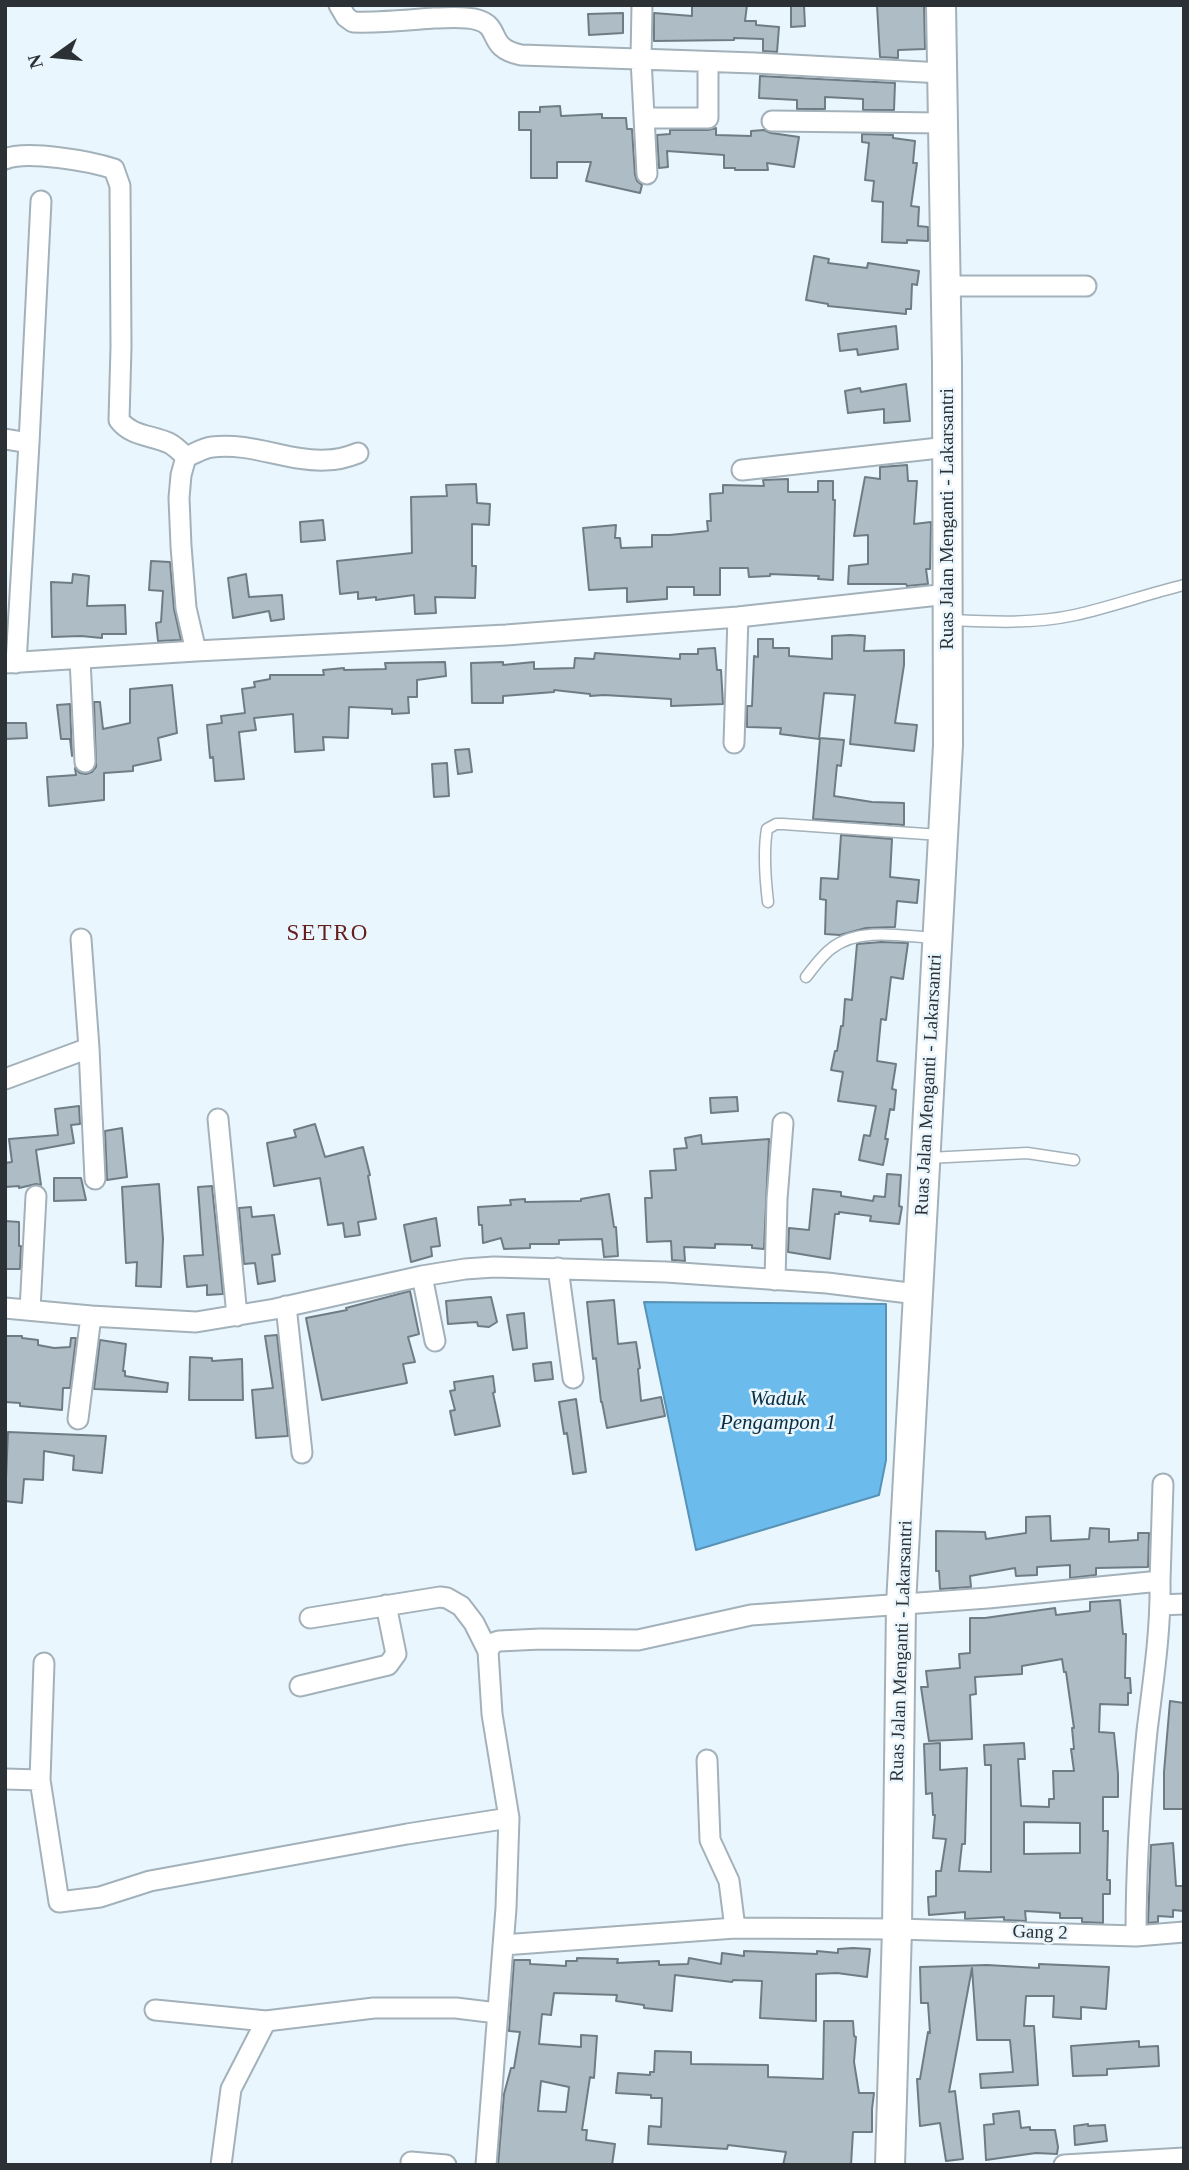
<!DOCTYPE html>
<style>
body{margin:0}
#map{position:relative;width:1189px;height:2170px;overflow:hidden;background:#eaf6fd;font-family:"Times New Roman",serif}
canvas{display:block}
.frame{position:absolute;inset:0;border:7px solid #2c3135;pointer-events:none}
.north{position:absolute;left:21px;top:21px;width:70px;height:70px;-webkit-text-stroke:5px #eaf6fd;paint-order:stroke;rotate:255deg;font-size:19px;font-weight:700;line-height:28px;text-align:center;color:#2c3135}
.north::after{content:'';display:block;margin:auto;width:24px;height:32px;background:#2c3135;clip-path:polygon(50% 0,100% 100%,50% 72%,0 100%)}
</style>
<div id="map">
<canvas width="1189" height="2170"></canvas>
<div class="frame"></div>
<div class="north">N</div>
</div>
<script>
const c = document.querySelector('canvas').getContext('2d');
c.lineJoin = 'round';
function fillPath(path, color) {
  c.fillStyle = color;
  c.fill(path, 'evenodd');
}
function trace(path, color, width, dash) {
  c.strokeStyle = color;
  c.lineWidth = width;
  c.lineCap = dash ? 'butt' : 'round';
  c.setLineDash(dash || []);
  c.stroke(path);
}
function label(font, color, halo, rows, align = 'center') {
  c.font = font + ' "Times New Roman",serif';
  c.lineWidth = 5;
  c.setLineDash([]);
  c.textBaseline = 'middle';
  c.strokeStyle = halo;
  c.fillStyle = color;
  for (const [text, x, y, turn = 0] of rows) {
    c.save();
    c.translate(x, y);
    c.rotate((+turn || 0) * Math.PI / 180);
    c.textAlign = isNaN(turn) ? turn : align;
    if (halo) c.strokeText(text, 0, 0);
    c.fillText(text, 0, 0);
    c.restore();
  }
}
const water = new Path2D(`
 M644,1302l242,2v156l-7,35 -183,55z`);
fillPath(water, '#6bbced');
trace(water, '#5892b6', 2);
const building = new Path2D(`
 M692,5h55l-2,16h11v4l23,2 -2,25 -14,-1v-12l-29,-1v2l-80,1v-28l38,3z
 M791,5h13l1,21 -14,1z
 M877,5h47l1,44 -27,1v8l-18,-1z
 M623,13v20l-34,2 -1,-21z
 M760,76l135,7 -1,27h-31v-11l-38,-2v12h-28v-9l-38,-2z
 M560,106l1,10 41,-2v4h24l1,11h5l3,46 2,6 5,4 -2,8 -54,-12 5,-19h-34v16h-26v-48h-12v-18h21v-5z
 M716,128v7l35,1v-5l13,-1 7,3 28,4 -5,30 -27,-4 1,7h-33v-2h-11v-13l-57,-4 1,16 -9,1 -2,-33 13,-1v-4h38z
 M862,134l31,1v3l22,3 -2,22h4l-6,43 8,1 -1,19 10,1v14l-21,-1v3l-25,-1 1,-40 -11,-1 2,-20 -9,-1 4,-37 -7,-1z
 M814,256l15,3 -1,4 39,5 1,-5 51,8 -2,14 -5,-1 -1,25h-5v5l-78,-8v-2l-22,-4z
 M896,326l2,23 -40,6 -1,-6 -17,2 -2,-17z
 M906,384l4,37 -26,2v-14l-36,4 -3,-22 15,-3 1,4z
 M907,465l1,16h9l-3,43 17,-2 -1,47h-4l2,15 -21,2 -1,-2h-58l1,-18 19,-2v-29l-14,1 11,-59 15,2v-12z
 M788,479v13h30v-11h15v19h2l-2,80 -15,-1 1,-3 -49,-2v2l-21,1 -1,-9h-28v27h-26v-8h-27v12l-40,3v-14l-38,2 -6,-62 33,-3 -1,13h5l1,10 31,-1v-12h18l38,-4 -1,-10h4l-1,-27 13,-1v-8l41,1 -1,-6z
 M476,484l1,19 13,1 -1,21 -17,-1v42h4l-1,32 -40,-1 1,16 -21,1 -1,-19 -38,5v-3l-18,2v-7l-18,2 -3,-33 75,-8 -1,-56 36,-1 -1,-11z
 M323,520l2,20 -24,2 -1,-20z
 M151,561l19,1 4,47 7,31 -23,1 -2,-18 5,-1 2,-31 -14,-1z
 M73,574l16,2 -2,30 38,-1 1,29h-24v4l-21,-2 -29,1 -1,-55 21,1z
 M246,574l3,23 33,-2 2,24 -13,2 -2,-10 -36,7 -5,-40z
 M850,635l15,1 -1,15 40,-1v15l-9,58 22,2 -3,26 -64,-7 5,-49 -31,-2 -5,46 -39,-5 1,-6 -34,-1v-21h5l2,-50 4,1v-18h15v9h16v8l43,3v-23z
 M715,648l2,22h4l2,34 -52,2v-7l-67,-4 -14,1v-2l-36,-4v2l-51,4v7h-31l-1,-40 32,-1v3l31,-3v7l40,-1 1,-10 19,1 1,-6 85,6v-5h18v-5z
 M445,662l1,14 -29,4v17h-9l1,16 -17,1v-5l-43,-2 -1,31 -25,-1 1,13 -29,2 -2,-38 -39,4 2,12 -17,2 5,47 -29,2 -2,-24 -3,1 -3,-33 15,-2 -1,-7 24,-3 -3,-24 13,-2 -1,-5 16,-3v-4h54l-1,-5 21,-2v2l42,-1 -1,-6z
 M172,685l5,48 -19,5 3,22 -28,6v5l-29,2v27l-55,6 -2,-29 29,-2 -1,-7 5,5 6,1 6,-2 4,-5 -2,-65h6l3,27 27,-6v-34z
 M70,704l2,52 -2,-17h-9l-4,-34z
 M5,723h21l1,15 -22,1z
 M820,738l24,2 -3,26 -4,-1 -3,31 38,6 32,1v22l-91,-6z
 M469,749l3,23 -14,2 -3,-24z
 M447,763l2,33 -15,1 -2,-33z
 M841,835l51,4 -2,38 29,3 -2,23 -20,-2 -2,26 -29,1 -26,7 -15,-1 1,-34 -6,-1 1,-21 17,1z
 M881,942l27,1 -5,36 -12,-2 -5,43 -5,-1 -4,42 19,3 -4,25 4,1 -2,20 -4,-1 -5,30h3l-5,26 -24,-5 5,-25 6,1 6,-30 -38,-5 5,-29 -12,-2 4,-19h2l4,-25h2l2,-27 7,1 5,-56z
 M737,1097l1,14 -27,2 -1,-15z
 M79,1106l1,18 -9,1 3,18 -38,7 5,35 -5,-1 -17,4v-2l-14,1v-24l7,-1 -3,-23 49,-4 -3,-26z
 M315,1124l10,33 38,-10 7,28 -2,1 8,43 -18,3 2,13 -15,2 -2,-14 -15,2 -8,-47 -46,8 -7,-43 29,-6 -2,-7z
 M122,1128l5,49 -20,3 -2,-49z
 M701,1135l1,9 67,-5 -5,110 -12,-1v-3l-37,-1v4l-31,-1 1,14 -13,-1 -1,-19 -24,1 -2,-44h7l-2,-27 26,-1 -2,-21 13,-1 -2,-10z
 M887,1174l14,1 -2,31 3,1 -3,17 -29,-3 1,-5 -32,-4v2h-4l-5,45 -42,-7 1,-24 20,2 4,-41 28,3v4l32,5 1,-5 11,1z
 M54,1178h27l5,22 -32,1z
 M159,1184l4,55 -2,48 -25,-1 1,-24 -11,1 -4,-76z
 M212,1186l11,108 -16,1v-10l-20,2 -3,-31 19,-1 -5,-68z
 M609,1194l5,33h2l2,29 -14,1 -2,-18 -43,1v4h-29v4l-26,1 -3,-11 -18,5 -1,-18h-3l-1,-18 33,-2 -1,-5 15,-1v3l56,-1v-2z
 M251,1207l1,10 22,-2 6,39 -8,1 3,26 -17,3 -3,-21 -11,1 -5,-56z
 M436,1218l4,28 -9,1 1,9 -21,6 -7,-37z
 M5,1221l14,1v24h2l-1,23h-15z
 M410,1291l9,43 -11,3 7,25 -12,2 4,19 -85,17 -16,-82 41,-8 -1,-2z
 M491,1297l6,25 -8,5 -11,-1 -1,-4 -29,2 -2,-23z
 M614,1300l4,44 18,-2 4,26 -2,1 3,32 20,-4 4,19 -58,12 -5,-26h-1l-5,-44 -3,1 -6,-57z
 M524,1313l3,35 -14,2 -6,-35z
 M277,1335l11,101 -32,2 -4,-48 21,-2 -8,-52z
 M5,1336h17v2l16,2v5l16,3 16,-1 1,-9h5l-6,50h-7l-1,22 -42,-4v-3l-15,-1z
 M100,1340l26,4 -3,27h2v5l43,7 -1,9 -73,-3z
 M190,1357l22,1v3l30,-2 1,41h-54z
 M551,1362l2,17 -18,2 -2,-17z
 M493,1376l2,16 -2,1 7,33 -45,9 -5,-24 5,-1 -5,-19 5,-1 -1,-8z
 M576,1399l10,73 -13,2 -6,-41 -3,1 -5,-32z
 M8,1432l98,4 -4,37 -29,-3 1,-14 -30,-5 -1,29 -19,-1 -2,24 -17,-2z
 M1050,1516l1,25 38,-2 1,-11 19,1v13l29,-2v-7h11l-1,34 -52,1v7l-26,3v-13l-33,2v8l-21,1 -1,-8 -45,8 1,11 -31,2 -1,-18h-3v-40l49,1 1,7 40,-6v-16z
 M1120,1600l3,34h3l-1,44h5l1,15h-3v12l-28,-1 -1,28 15,1 4,41v23h-15v34h5l-1,49h3v14h-7v29l-21,-1v-4h-22v-5l-35,-2 1,10 -22,-1v-3l-39,2v-7l-36,3 -1,-18 8,-1v-25h5l5,-32 -13,-1 2,-23h-2l-1,-22 -6,1 -2,-50 16,-1v27l27,-2 -2,76h-3l-3,27 32,1v-107h-6l-1,-20 40,-2 1,16h-7l3,47 28,1v-8h5l-1,-28h21l-3,-22h3l-2,-21h2l-8,-56h-2l-2,-13 -40,7v8l-47,3 1,17 -6,1 2,44 -43,2 -8,-54h7l-2,-16 34,-3 -1,-14 11,-1v-35h15l70,-10 1,7 34,-4v-9zM1024,1822l56,1v30l-56,1z
 M1170,1701l14,2v106h-20v-37z
 M1173,1843l3,43h8v25l-11,-1v7l-15,-1v6l-10,1 3,-78z
 M853,1948l17,1 -3,28 -30,-4 -21,1v47l-56,-3 2,-37 -29,-1 -1,2 -57,-7 -3,36 -28,-3v-3l-28,-4 1,-6 -63,-2 -3,22 -9,-1 -3,30 42,3v-12l16,1 -3,42 -4,-1 -8,53h5l-1,10 29,4 -3,21h-114l6,-71 7,-26h3l6,-36 -11,-1 5,-71h16v4l36,2v-5h11v-3l41,1 -1,4 42,-2v4l29,-1 1,-6 32,6 1,-11 22,3v-5l73,3v-3l21,2v-4zM541,2081l28,6 -3,25 -28,-1z
 M1039,1964l70,3 -3,42 -25,-2v12l-28,-2 1,-21h-28l-2,30h10l4,59 -57,3 -1,-14 33,-2 -3,-32h-33l-5,-72 -23,124 6,-1 8,68 -17,2 -6,-38 -20,3 -3,-47h3l8,-47 2,1 -2,-30h-7l-1,-36 67,-2 52,3z
 M824,2021h29l1,15 2,1 -2,25 5,31h15l-2,16v23h-19l-2,33h-68l3,-13 -58,-7 -1,4 -79,-5 1,-18 12,1 1,-29h-11v-3l-35,-2 2,-20 32,2v-3h4l1,-21 36,1v12l77,1v12l55,2z
 M1139,2041v6l19,-1 1,20 -52,3v6l-34,1 -2,-30z
 M1019,2111l2,17 9,-1v3h25l3,17 -1,7 -21,-1 -50,7 -2,-35 10,-1 -1,-10z
 M1088,2124v2l17,-1 2,16 -32,4 -1,-19z`);
fillPath(building, '#aebcc5');
trace(building, '#6f7c84', 2);
const lane = new Path2D(`
 M952,620c41,2 82,4 123,-5 36,-8 72,-21 109,-30
 M768,902c-3,-25 -5,-49 -1,-73l9,-5h7l157,11
 M806,977c8,-10 16,-22 26,-29 27,-21 70,-12 102,-10
 M928,1158l99,-5 47,7`);
const street = new Path2D(`
 M339,5l7,12 7,5c27,1 54,-2 81,-4 15,0 30,-2 44,2 24,7 8,28 43,35l234,8 187,10
 M642,5l-1,54 6,115
 M645,118h63v-56
 M772,121l171,2
 M5,159c22,-9 85,2 109,10l6,17 1,161 -2,73c12,16 32,15 50,23 6,3 12,9 17,14
 M946,286h140
 M5,439l24,4 12,-242
 M186,457l-5,18 -2,23 2,48 5,62 10,43
 M186,457c8,-3 17,-9 26,-10 40,-5 76,15 114,13 11,0 22,-3 32,-7
 M742,470l206,-23
 M80,659l5,103
 M5,663l191,-12 310,-16 232,-18 210,-23
 M16,663l13,-220
 M734,743l4,-126
 M81,939l8,109 6,131
 M5,1079l84,-31
 M218,1119l19,197
 M558,1268l15,110
 M422,1276l13,65
 M775,1280l2,-81 6,-76
 M286,1306l16,147
 M5,1308l86,8 105,6 79,-13 147,-33 43,-7 29,-2 172,5 161,11 90,11
 M30,1310l6,-114
 M78,1419l13,-103
 M1160,1581l3,-97
 M1160,1605l24,-1
 M310,1618l130,-21 7,1 14,8 13,17 14,28 4,63 17,104 -3,90 -20,257
 M488,1651l5,-8 6,-2 42,-2 97,1 113,-25 237,-17 172,-17c1,50 -7,101 -13,150 -7,69 -11,136 -11,205
 M44,1663l-4,117 19,122 41,-5 50,-16 257,-47 102,-16
 M300,1686l88,-21 8,-11 -10,-49
 M707,1760l3,80 19,41 6,47
 M5,1779l35,1
 M503,1945l232,-17 162,1 239,7 48,-4
 M155,2010l111,11
 M411,2162l35,3
 M221,2165l10,-76 35,-68 108,-13h82l41,5
 M1064,2165l120,-7`);
const secondary = new Path2D(`
 M890,2165l7,-236 4,-325 47,-859 -1,-381 -6,-359`);
trace(lane, '#a3b1ba', 13);
trace(street, '#a3b1ba', 23);
trace(secondary, '#a3b1ba', 32);
trace(lane, '#fff', 10);
trace(street, '#fff', 19);
trace(secondary, '#fff', 28);
label('19px', '#2c3135', '#eaf6fd', [
 ["Ruas Jalan Menganti - Lakarsantri",948,519,-90],
 ["Ruas Jalan Menganti - Lakarsantri",929,1085,-87],
 ["Ruas Jalan Menganti - Lakarsantri",902,1651,-88],
 ["Gang 2",1040,1933,2]
]);
label('italic 21px', '#092e42', '#eaf6fd', [
 ["Waduk",778,1399],
 ["Pengampon 1",778,1423]
]);
c.letterSpacing = '2px';
label('23px', '#64201c', '#eaf6fd', [
 ["SETRO",328,934]
]);
c.letterSpacing = '0px';
</script>
